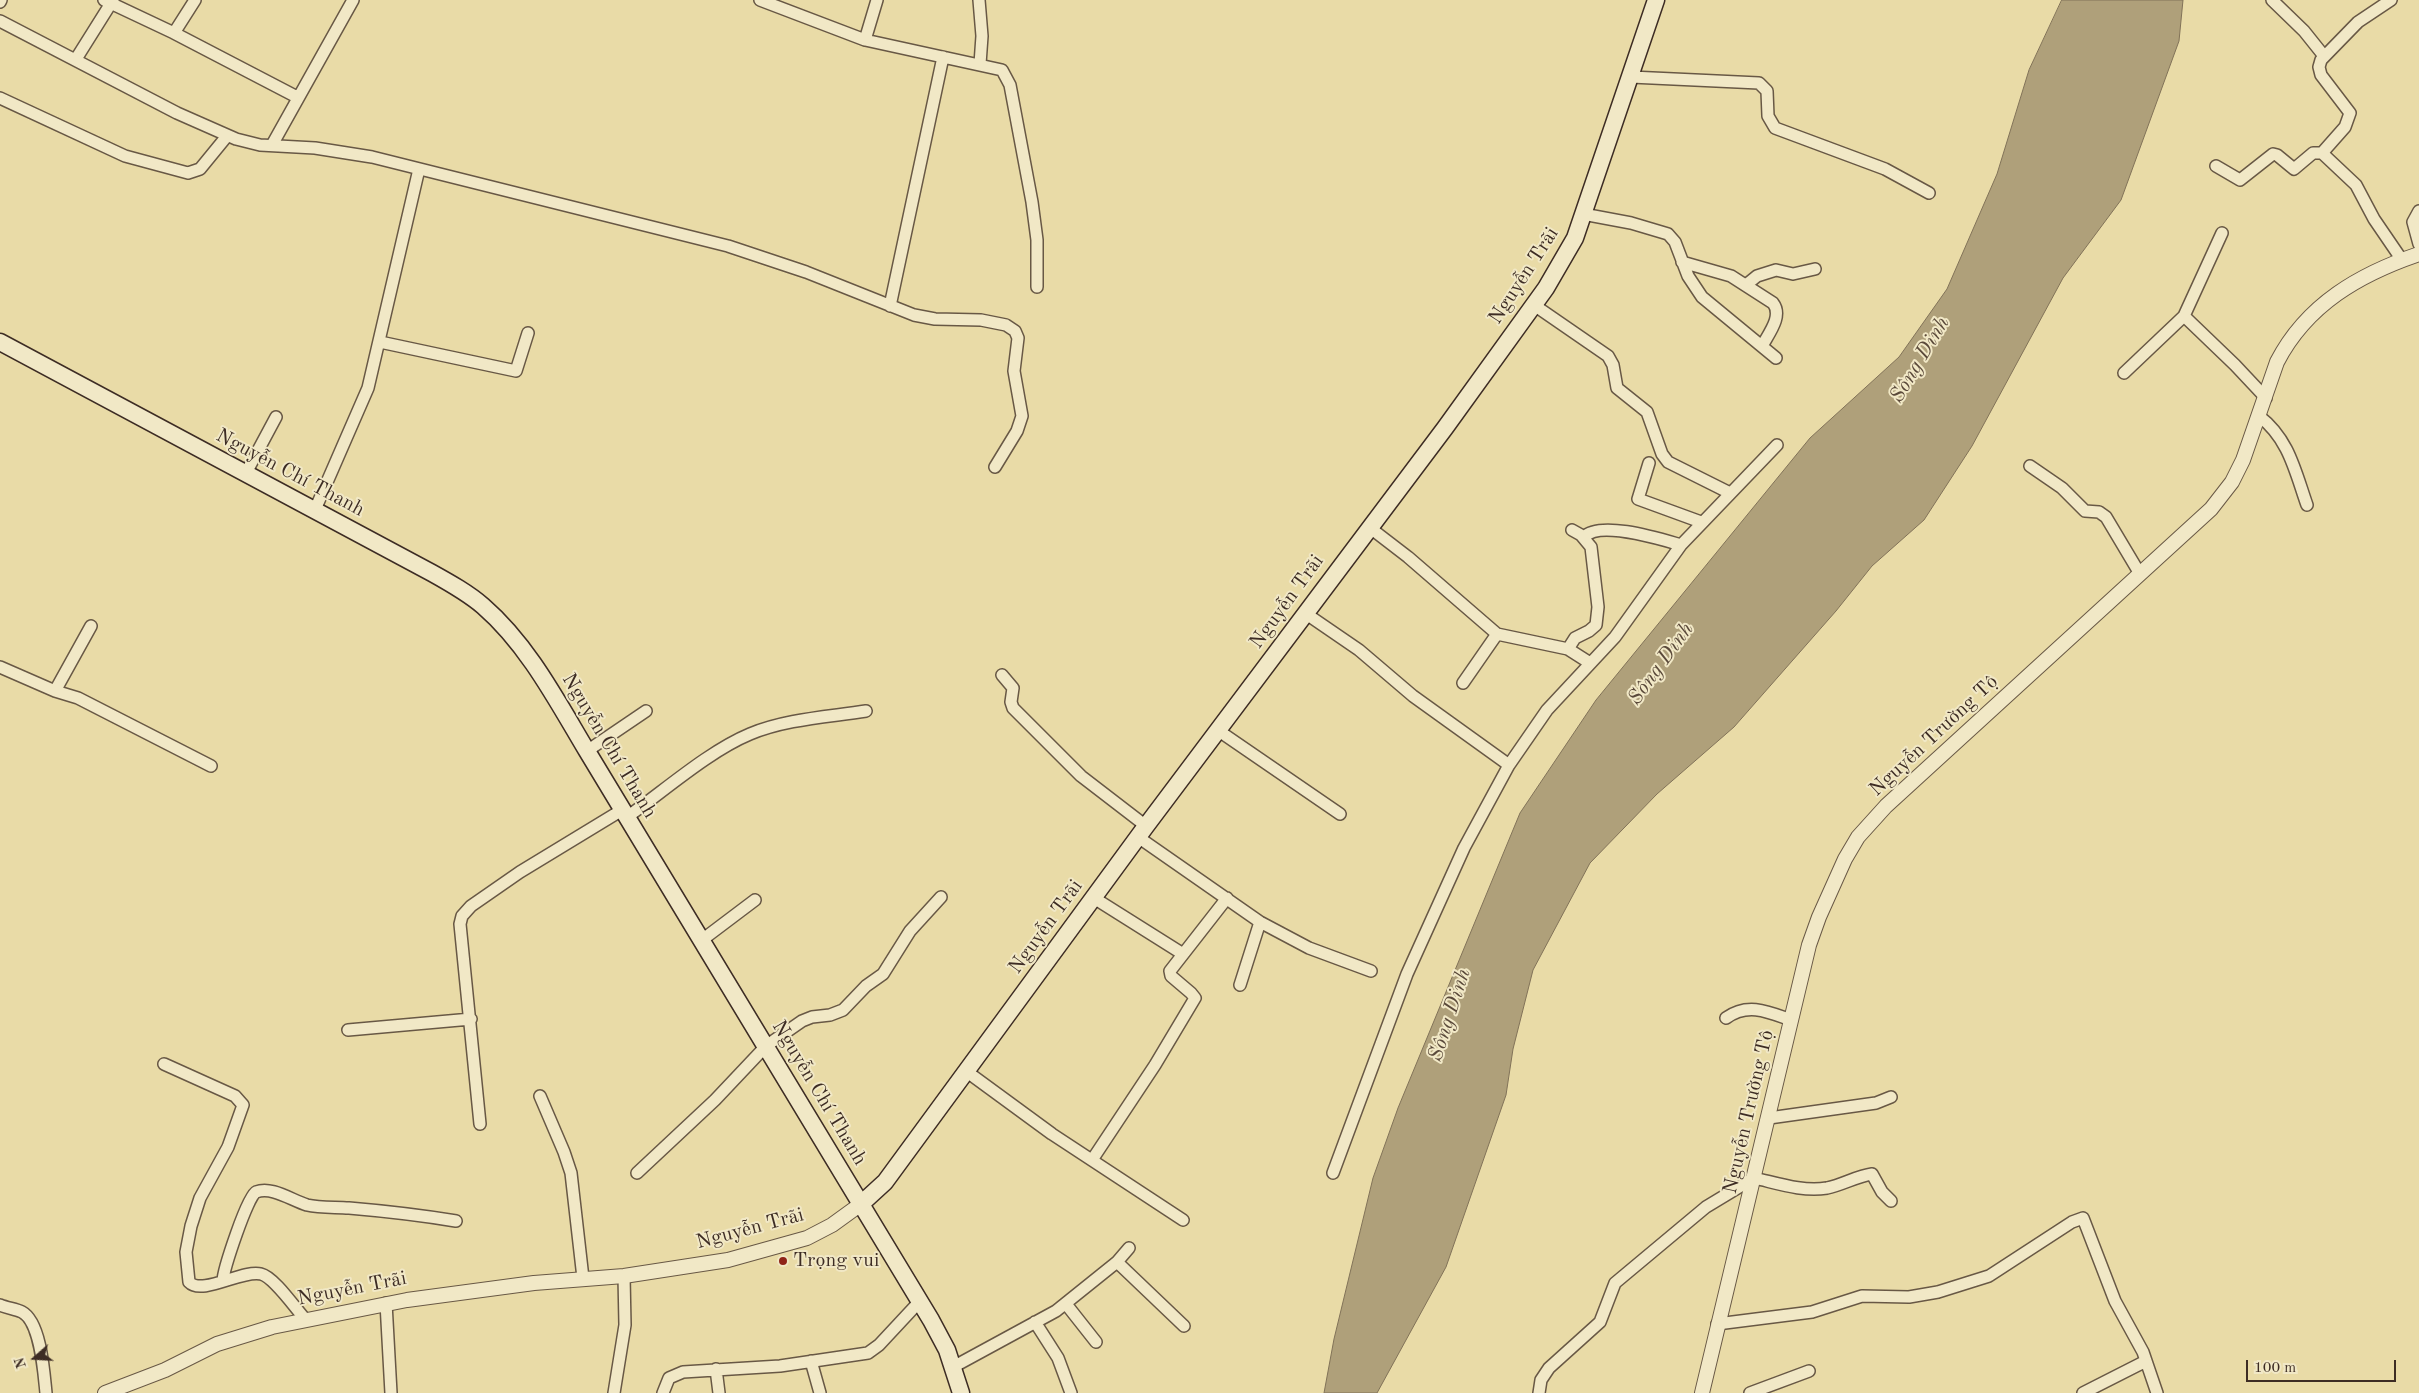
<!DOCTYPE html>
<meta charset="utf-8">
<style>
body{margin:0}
#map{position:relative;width:2419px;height:1393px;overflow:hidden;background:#e9dba7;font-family:"Old Standard TT",serif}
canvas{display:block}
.north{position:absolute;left:10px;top:1333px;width:50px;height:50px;-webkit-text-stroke:4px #f1e8c6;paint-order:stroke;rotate:251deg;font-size:14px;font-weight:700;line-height:20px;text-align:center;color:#3d2c24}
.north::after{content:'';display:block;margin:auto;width:18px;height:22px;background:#3d2c24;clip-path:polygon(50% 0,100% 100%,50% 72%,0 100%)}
.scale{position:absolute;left:2246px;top:1360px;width:150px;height:22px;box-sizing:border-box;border:2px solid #3d2c24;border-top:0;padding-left:6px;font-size:15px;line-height:18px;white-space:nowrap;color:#3d2c24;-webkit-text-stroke:4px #f1e8c6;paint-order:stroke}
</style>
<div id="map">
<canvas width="2419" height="1393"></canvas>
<div class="north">N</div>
<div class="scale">100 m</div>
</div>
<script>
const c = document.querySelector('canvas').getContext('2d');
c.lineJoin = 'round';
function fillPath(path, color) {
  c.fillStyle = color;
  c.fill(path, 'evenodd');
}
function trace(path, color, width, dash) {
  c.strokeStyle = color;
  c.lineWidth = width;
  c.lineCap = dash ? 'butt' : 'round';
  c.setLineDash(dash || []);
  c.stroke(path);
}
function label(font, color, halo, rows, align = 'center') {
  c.font = font + ' "Old Standard TT",serif';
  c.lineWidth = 4;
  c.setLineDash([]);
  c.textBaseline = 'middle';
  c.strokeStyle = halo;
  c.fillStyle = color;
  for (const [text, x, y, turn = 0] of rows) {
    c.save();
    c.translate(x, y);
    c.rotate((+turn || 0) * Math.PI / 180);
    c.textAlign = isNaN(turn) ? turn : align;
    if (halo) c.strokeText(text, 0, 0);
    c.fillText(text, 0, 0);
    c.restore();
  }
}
const water = new Path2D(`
 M2062,0h121l-4,41 -58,159 -58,78 -91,168 -48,74 -52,46 -36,45 -102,116 -77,67 -67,69 -57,107 -20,79 -7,46 -60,172 -69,126h-53l10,-54 39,-161 25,-70 122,-295 76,-113 214,-262 89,-81 48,-68 50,-115 32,-104z`);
fillPath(water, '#afa07a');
trace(water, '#817258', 1);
const minor = new Path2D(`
 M104,0l70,33 123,64
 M760,0l105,40 137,30 8,15 22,117 5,38v47
 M979,0l3,36 -2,28
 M2272,0l32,31 20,25
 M0,2l1,-2
 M0,21l177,92 59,26 24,6 55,3 57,9 356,89 78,26 108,43 21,4 46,1 25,5 9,6 3,7 -4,33 8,45 -5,15 -22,36
 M174,33l21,-33
 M865,40l12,-40
 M76,59l37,-59
 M1631,77l128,6 8,8 1,25 7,12 110,41 44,24
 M0,98l125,58 63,17 12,-4 27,-33
 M272,145l81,-145
 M2322,153l23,-26 5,-14 -29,-38 -2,-8 2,-7 37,-38 33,-22
 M2216,166l24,14 33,-26 4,1 17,14 19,-16h9l34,32 18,34 28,41
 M2419,211l-6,11 6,22
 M1583,214l48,9 37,11 7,8 13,34 14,21 74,61
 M1682,262l49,14 42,27c10,13 -4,30 -11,43
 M1746,285l11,-9 19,-6 17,4 22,-5
 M1534,305l74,51 5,9 4,23 30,24 15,42 6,8 62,31
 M890,306l53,-249
 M2184,316l51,49 31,33
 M380,342l136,29 12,-38
 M2124,373l60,-57 38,-83
 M2259,416c30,23 36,55 48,89
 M1649,463l-11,36 63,23
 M2030,466l32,22 23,23 14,1 7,5 34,57
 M246,473l30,-56
 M314,512l54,-124 51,-219
 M1369,527l39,30 89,77 71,15 22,14
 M1584,537c16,-17 76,2 97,8
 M1305,613l54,37 54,46 96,69
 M1568,649l7,-11 14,-7 7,-6 2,-18 -7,-60 -10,-12 -9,-5
 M0,667l55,24 23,7 133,68
 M1002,675l11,13 -2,14 2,6 68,68 65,50
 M1463,683l34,-49
 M55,691l36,-65
 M1219,731l121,83
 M587,751l59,-40
 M627,817c37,-26 82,-66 123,-83 36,-15 78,-17 116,-23
 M1138,837l122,85 49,26 62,23
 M1094,898l89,56
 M702,940l53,-40
 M1240,985l20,-63
 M1726,1018c22,-16 43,-6 65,2
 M348,1030l123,-11
 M164,1064l71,32 8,9 -15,42 -28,51 -9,28 -5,26 3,30c13,14 54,-13 72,-8 13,3 34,34 44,45
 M966,1071l86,63 131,86
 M540,1096l24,56 7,21 12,105
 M1769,1118l107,-15 15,-6
 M480,1124l-20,-200 2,-8 9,-10 49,-34 102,-62
 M1092,1160l63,-95 40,-67 -4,-5 -20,-17 -1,-5 57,-73
 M637,1173l78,-73 51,-54 36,-25 10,-4 18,-2 13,-5 23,-24 17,-12 27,-43 31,-34
 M1333,1173l74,-199 57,-126 45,-83 38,-55 68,-73 66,-92 96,-100
 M1117,1262l12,-14
 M223,1281c0,-11 25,-86 33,-89 16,-6 35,8 51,13 13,3 28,2 42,3 35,3 71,7 107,13
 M386,1303l5,90
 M1066,1304l30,38
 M0,1305c7,3 16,4 22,7 19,10 22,62 24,81
 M1035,1322l23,36 13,35
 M1717,1324l95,-12 50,-16 47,1 29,-5 51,-16 83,-54 11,-4 32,83 28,51 14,41
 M811,1361l9,32
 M953,1367l103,-56 61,-49 67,64
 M716,1369l3,24
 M614,1393l11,-68 -1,-49
 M663,1393l6,-15 14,-6 97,-6 88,-13 11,-8 41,-44
 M1539,1393l2,-13 8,-12 51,-46 15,-39 91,-76 48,-29c23,5 48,14 73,10 15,-3 30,-12 45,-14l10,18 9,9
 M1750,1393l59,-22
 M2083,1393l63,-32`);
const tertiary = new Path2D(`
 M105,1393l60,-23 52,-26 55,-17 135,-27 127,-17 90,-7 104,-16 79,-22 25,-13 29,-21
 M1702,1393l107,-448 10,-28 26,-58 13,-22 28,-31 325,-297 21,-27 11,-22 34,-98c30,-58 83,-88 142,-108`);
const secondary = new Path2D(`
 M0,342l432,231c18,10 36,20 51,33 45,39 74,95 104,145l344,569 16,30 14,43
 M861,1204l24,-22 261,-356 299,-398 101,-140 29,-50 81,-238`);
trace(minor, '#685845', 14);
trace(tertiary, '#685845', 16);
trace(secondary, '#3d2c24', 19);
trace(minor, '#f1e8c6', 11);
trace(tertiary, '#f1e8c6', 14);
trace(secondary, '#f1e8c6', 16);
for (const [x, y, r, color] of [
 [783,1261,5,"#8f2418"]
]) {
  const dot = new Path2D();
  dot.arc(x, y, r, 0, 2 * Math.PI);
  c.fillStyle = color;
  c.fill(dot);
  trace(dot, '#f1e8c6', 2);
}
label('20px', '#3d2c24', '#f1e8c6', [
 ["Nguyễn Trãi",1524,276,-57],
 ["Nguyễn Chí Thanh",290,473,28],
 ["Nguyễn Trãi",1287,602,-54],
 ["Nguyễn Trường Tộ",1934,736,-43],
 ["Nguyễn Chí Thanh",609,746,59],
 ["Nguyễn Trãi",1046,927,-54],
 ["Nguyễn Chí Thanh",819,1093,59],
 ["Nguyễn Trường Tộ",1749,1112,-77],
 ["Nguyễn Trãi",750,1229,-15],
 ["Nguyễn Trãi",352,1289,-11]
]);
label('20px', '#3d2c24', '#f1e8c6', [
 ["Trọng vui",793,1261]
], 'left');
label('italic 21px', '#5a493a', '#f1e8c6', [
 ["Sông Dinh",1920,360,-59],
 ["Sông Dinh",1661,664,-54],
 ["Sông Dinh",1450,1015,-72]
]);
</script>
